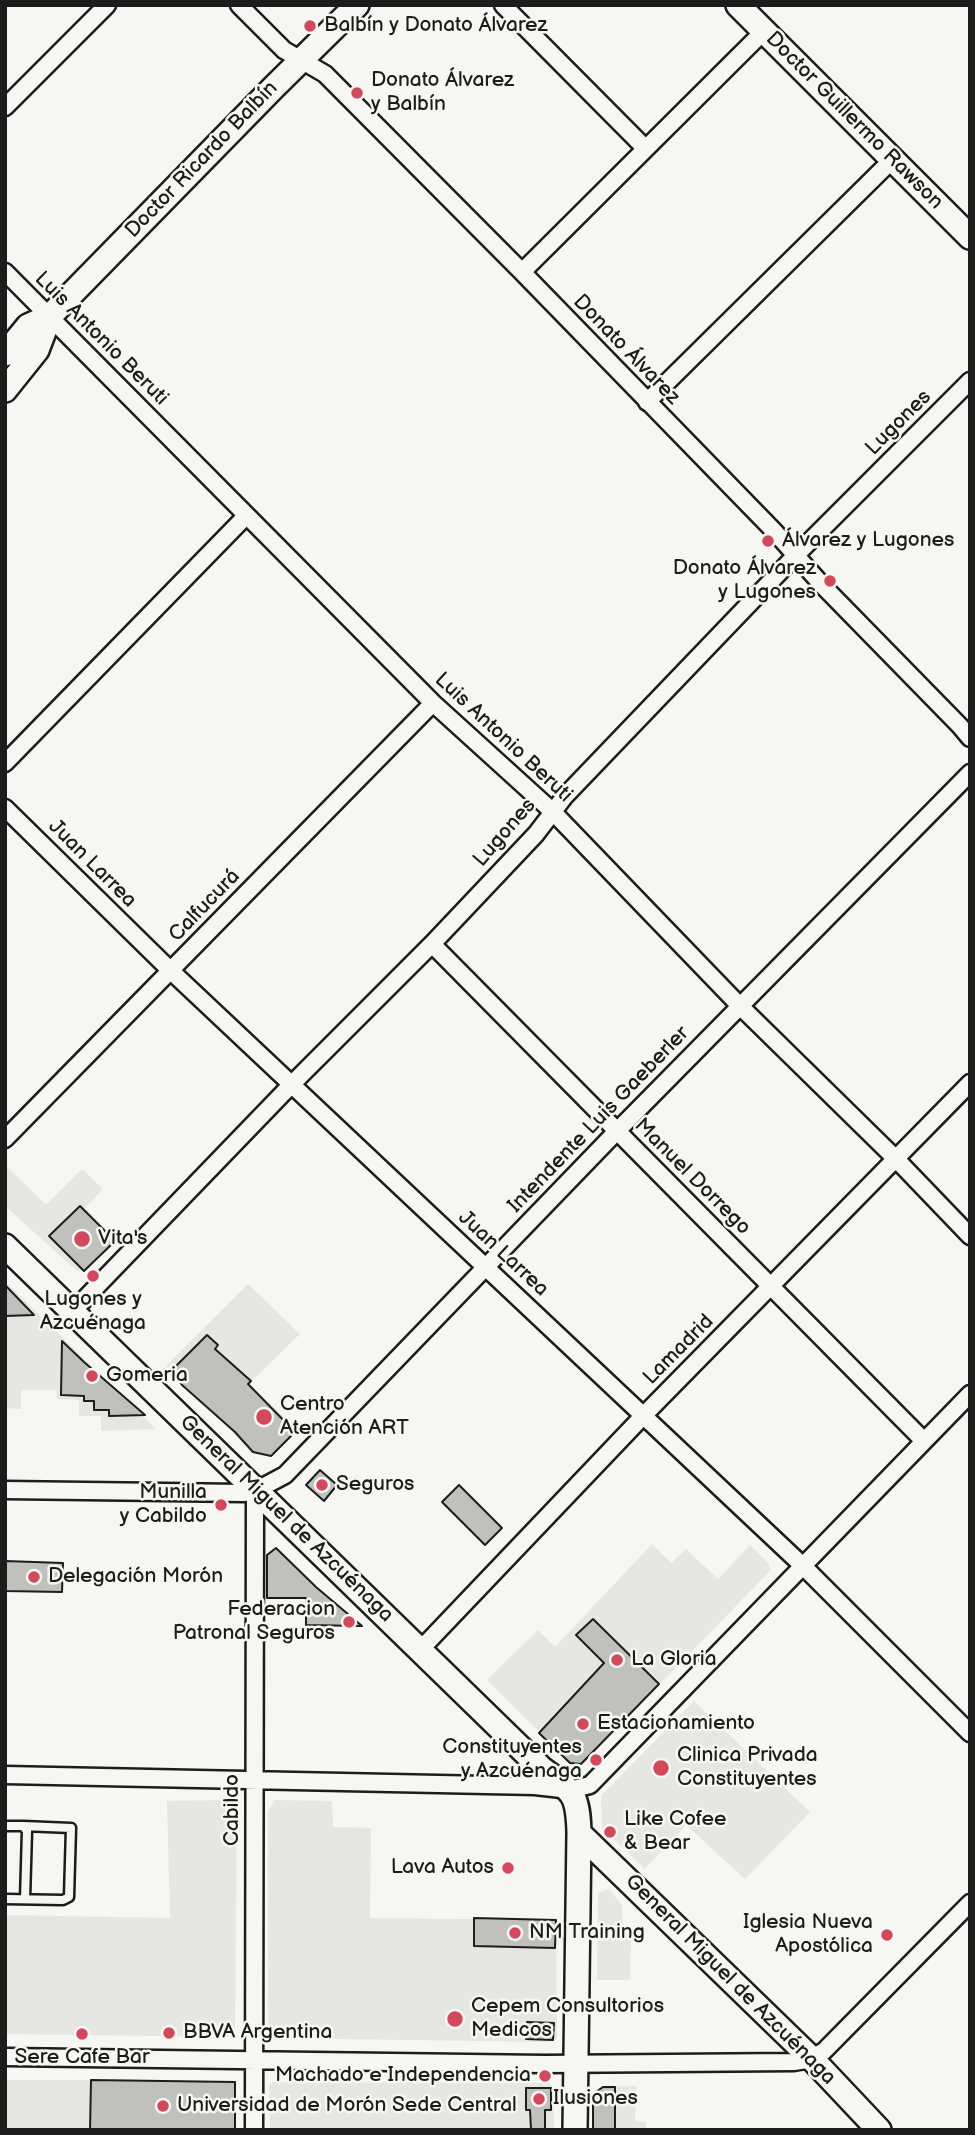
<!DOCTYPE html>
<meta charset="utf-8">
<style>
body{margin:0}
#map{position:relative;width:975px;height:2135px;overflow:hidden;background:#f6f6f2;font-family:"Balsamiq Sans",sans-serif}
canvas{display:block}
.frame{position:absolute;inset:0;border:7px solid #1c1c1c;pointer-events:none}
</style>
<div id="map">
<canvas width="975" height="2135"></canvas>
<div class="frame"></div>
</div>
<script>
const c = document.querySelector('canvas').getContext('2d');
c.lineJoin = 'round';
function fillPath(path, color) {
  c.fillStyle = color;
  c.fill(path, 'evenodd');
}
function trace(path, color, width, dash) {
  c.strokeStyle = color;
  c.lineWidth = width;
  c.lineCap = dash ? 'butt' : 'round';
  c.setLineDash(dash || []);
  c.stroke(path);
}
function label(font, color, halo, rows, align = 'center') {
  c.font = font + ' "Balsamiq Sans",sans-serif';
  c.lineWidth = 5;
  c.setLineDash([]);
  c.textBaseline = 'middle';
  c.strokeStyle = halo;
  c.fillStyle = color;
  for (const [text, x, y, turn = 0] of rows) {
    c.save();
    c.translate(x, y);
    c.rotate((+turn || 0) * Math.PI / 180);
    c.textAlign = isNaN(turn) ? turn : align;
    if (halo) c.strokeText(text, 0, 0);
    c.fillText(text, 0, 0);
    c.restore();
  }
}
fillPath(new Path2D(`
 M5,1165l41,40 36,-36 21,20 -18,19 32,33 -31,29 -9,1 -72,-65z
 M5,1281l151,148 -55,2v-15h-22v-16l-22,-1 -1,-9h-35v19l-16,-1z
 M248,1284l52,50 -51,50 48,45 -27,26 -17,-2 -87,-87z
 M652,1544l19,19 15,-14 32,30 32,-34 18,18 3,7 -188,193 -10,2 -86,-85 51,-50 17,17z
 M694,1701l116,111 -65,67 -59,-54 -41,44 -43,-41 -1,-32z
 M228,1800l9,10 -2,221 -6,6 -224,-3v-119l165,3 -3,-117z
 M275,1800l57,1 1,26 38,1 -1,90 186,2 1,119 -10,3 -275,-4 -4,-7v-220z
 M609,1889l13,16 1,30 8,1 -1,44h-33l1,-87z
 M5,2080h86l-1,50h-85z
 M273,2082l276,1 4,4 1,43h-284l-1,-44z
 M603,2086h33l-1,35 11,1v8h-53l-1,-36z`), '#e6e6e2');
const building = new Path2D(`
 M80,1206l35,35 -31,30 -35,-35z
 M5,1285l29,30 -29,1z
 M207,1335l11,10 -3,4 36,32 -3,3 47,48 -24,24 -18,-4 -18,-20 -53,-47 -11,-14z
 M62,1341l22,21 61,53 -36,1v-6h-15v-9h-10v-5l-23,-1z
 M320,1470l17,15 -13,16 -18,-16z
 M459,1485l43,43 -17,17 -43,-43z
 M276,1548l40,39 46,39 -56,-1v-27h-39v-43z
 M5,1561l58,2 -1,29 -57,-1z
 M593,1619l66,65 -78,80 -11,-1 -31,-30 65,-70 -28,-28z
 M474,1918l82,2 -1,28 -81,-2z
 M527,2022l27,1 -1,17 -27,-1z
 M91,2080l144,2v48h-145z
 M603,2087h12v43h-22v-36z
 M526,2088h25v22h-6v20h-14l-1,-20h-4z`);
fillPath(building, '#c0c0bd');
trace(building, '#1c1c1c', 2);
const lane = new Path2D(`
 M5,1826h18l4,5 -2,68
 M5,1899l58,1 6,-3 2,-69 -48,-2`);
const street = new Path2D(`
 M239,5l45,45 41,24 197,198 252,259 50,56 136,139 10,12
 M503,5l142,143
 M5,107l102,-102
 M5,272l428,431 119,108 188,195 157,154 73,76
 M522,272l242,-241
 M647,402l246,-243
 M5,763l241,-247
 M5,808l166,163 631,594 168,168
 M432,944l491,496
 M5,1139l428,-436
 M72,1312l219,-227 141,-141 104,-110 29,-38 231,-241 174,-174
 M5,1490l238,3 12,-2 30,-16 332,-344 353,-358
 M421,1649l223,-234 326,-332
 M5,1775l530,11 35,4 20,-5 380,-391
 M5,2057l540,7 249,-2 18,-3 12,-8 146,-148
 M254,2130l1,-639`);
const secondary = new Path2D(`
 M738,5l232,232
 M5,354l23,-28 22,-10 223,-228 84,-83
 M5,390l32,-40 13,-34
 M5,1246l536,522c31,24 37,23 38,65l-4,297
 M579,1833l233,226 67,71`);
trace(lane, '#1c1c1c', 13);
trace(street, '#1c1c1c', 21);
trace(secondary, '#1c1c1c', 28);
trace(lane, '#f6f6f2', 8);
trace(street, '#f6f6f2', 16);
trace(secondary, '#f6f6f2', 23);
for (const [x, y, r, color] of [
 [310,26,7,"#d1495b"],
 [357,93,7,"#d1495b"],
 [768,541,7,"#d1495b"],
 [830,581,7,"#d1495b"],
 [82,1239,9,"#d1495b"],
 [93,1276,7,"#d1495b"],
 [92,1376,7,"#d1495b"],
 [264,1417,9,"#d1495b"],
 [322,1485,7,"#d1495b"],
 [221,1505,7,"#d1495b"],
 [34,1577,7,"#d1495b"],
 [349,1622,7,"#d1495b"],
 [617,1660,7,"#d1495b"],
 [583,1724,7,"#d1495b"],
 [596,1760,7,"#d1495b"],
 [661,1768,9,"#d1495b"],
 [610,1832,7,"#d1495b"],
 [508,1868,7,"#d1495b"],
 [515,1933,7,"#d1495b"],
 [887,1935,7,"#d1495b"],
 [455,2019,9,"#d1495b"],
 [169,2033,7,"#d1495b"],
 [82,2034,7,"#d1495b"],
 [545,2076,7,"#d1495b"],
 [539,2099,7,"#d1495b"],
 [163,2106,7,"#d1495b"]
]) {
  const dot = new Path2D();
  dot.arc(x, y, r, 0, 2 * Math.PI);
  c.fillStyle = color;
  c.fill(dot);
  trace(dot, '#f6f6f2', 2.5);
}
label('21px', '#1c1c1c', '#f6f6f2', [
 ["Balbín y Donato Álvarez",324,26],
 ["Donato Álvarez",371,81],
 ["y Balbín",371,105],
 ["Álvarez y Lugones",782,541],
 ["Donato Álvarez",816,569,"right"],
 ["y Lugones",816,593,"right"],
 ["Vita's",98,1239],
 ["Lugones y",93,1300,"center"],
 ["Azcuénaga",93,1324,"center"],
 ["Gomeria",106,1376],
 ["Centro",280,1405],
 ["Atención ART",280,1429],
 ["Seguros",336,1485],
 ["Munilla",207,1493,"right"],
 ["y Cabildo",207,1517,"right"],
 ["Delegación Morón",48,1577],
 ["Federacion",335,1610,"right"],
 ["Patronal Seguros",335,1634,"right"],
 ["La Gloria",631,1660],
 ["Estacionamiento",597,1724],
 ["Constituyentes",582,1748,"right"],
 ["y Azcuénaga",582,1772,"right"],
 ["Clinica Privada",677,1756],
 ["Constituyentes",677,1780],
 ["Like Cofee",624,1820],
 ["& Bear",624,1844],
 ["Lava Autos",494,1868,"right"],
 ["Iglesia Nueva",873,1923,"right"],
 ["Apostólica",873,1947,"right"],
 ["NM Training",529,1933],
 ["Cepem Consultorios",471,2007],
 ["Medicos",471,2031],
 ["BBVA Argentina",183,2033],
 ["Sere Cafe Bar",82,2058,"center"],
 ["Machado e Independencia",531,2076,"right"],
 ["Ilusiones",553,2099],
 ["Universidad de Morón Sede Central",177,2106]
], 'left');
label('21px', '#1c1c1c', '#f6f6f2', [
 ["Doctor Guillermo Rawson",854,121,45],
 ["Doctor Ricardo Balbín",202,160,-46],
 ["Luis Antonio Beruti",101,339,45],
 ["Donato Álvarez",626,350,46],
 ["Lugones",899,423,-45],
 ["Luis Antonio Beruti",503,738,43],
 ["Lugones",505,833,-49],
 ["Juan Larrea",92,864,45],
 ["Calfucurá",205,906,-46],
 ["Intendente Luis Gaeberler",599,1120,-46],
 ["Manuel Dorrego",692,1177,45],
 ["Juan Larrea",503,1254,43],
 ["Lamadrid",679,1350,-45],
 ["General Miguel de Azcuénaga",286,1519,44],
 ["Cabildo",233,1810,-90],
 ["General Miguel de Azcuénaga",730,1980,45]
]);
</script>
